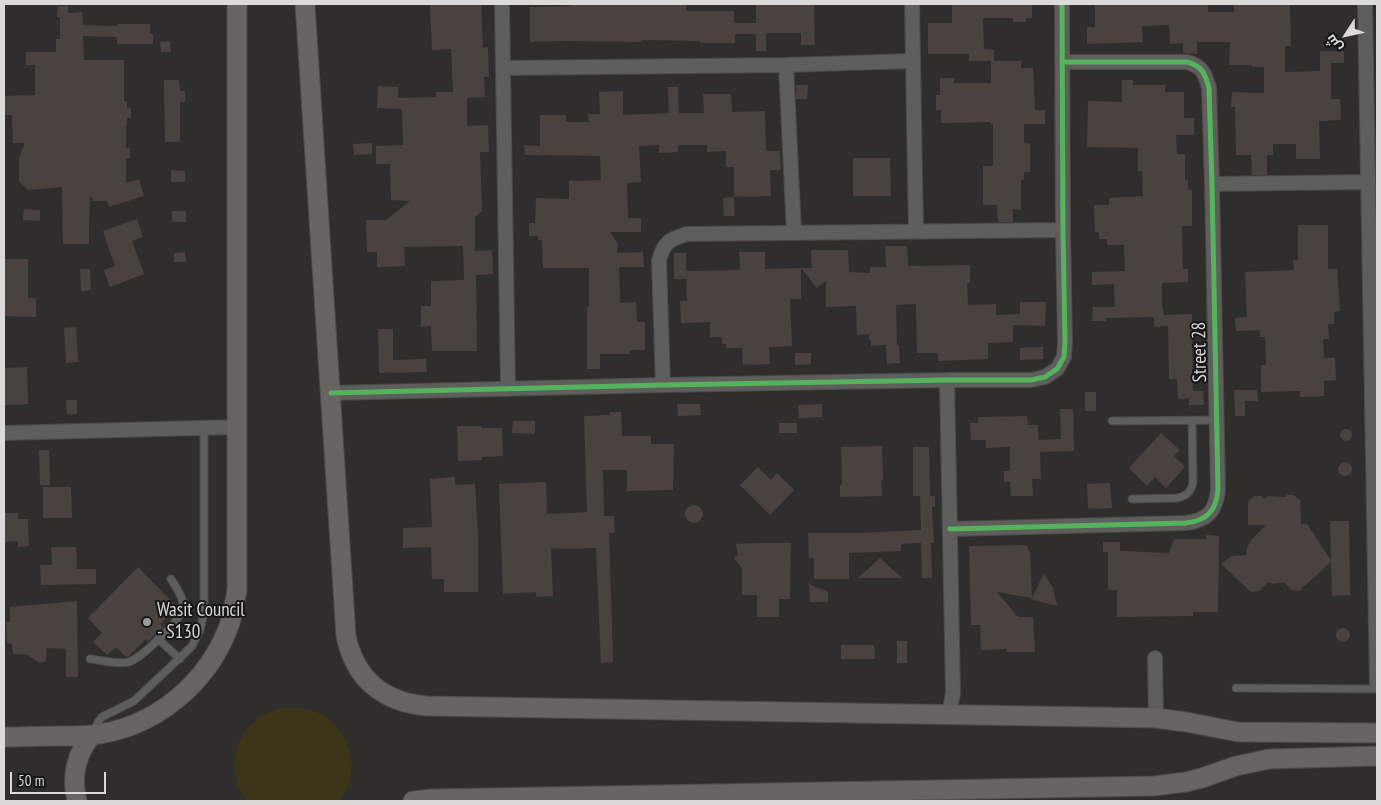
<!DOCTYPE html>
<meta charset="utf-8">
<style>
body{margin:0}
#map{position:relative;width:1381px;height:805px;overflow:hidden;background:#2f2e2d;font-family:"PT Sans Narrow",Cairo,sans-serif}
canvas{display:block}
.frame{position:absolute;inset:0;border:5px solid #dcdad9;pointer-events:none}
.north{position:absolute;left:1321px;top:10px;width:50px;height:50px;-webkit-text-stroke:4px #171616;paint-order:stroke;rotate:235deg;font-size:14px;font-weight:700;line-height:20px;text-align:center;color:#dcdad9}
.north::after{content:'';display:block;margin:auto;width:18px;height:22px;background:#dcdad9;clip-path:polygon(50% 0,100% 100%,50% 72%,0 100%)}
.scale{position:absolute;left:10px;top:772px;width:96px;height:22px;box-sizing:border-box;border:2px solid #dcdad9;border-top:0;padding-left:6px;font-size:15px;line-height:18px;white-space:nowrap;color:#dcdad9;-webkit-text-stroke:4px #171616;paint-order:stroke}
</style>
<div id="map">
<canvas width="1381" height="805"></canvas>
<div class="frame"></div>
<div class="north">ش</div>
<div class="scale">50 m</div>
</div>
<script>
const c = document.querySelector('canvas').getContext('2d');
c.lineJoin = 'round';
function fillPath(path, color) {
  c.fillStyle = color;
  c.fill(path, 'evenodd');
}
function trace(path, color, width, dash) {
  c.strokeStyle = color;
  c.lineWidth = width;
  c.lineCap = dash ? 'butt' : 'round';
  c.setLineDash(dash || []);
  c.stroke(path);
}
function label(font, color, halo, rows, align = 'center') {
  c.font = font + ' "PT Sans Narrow",sans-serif';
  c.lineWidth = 4;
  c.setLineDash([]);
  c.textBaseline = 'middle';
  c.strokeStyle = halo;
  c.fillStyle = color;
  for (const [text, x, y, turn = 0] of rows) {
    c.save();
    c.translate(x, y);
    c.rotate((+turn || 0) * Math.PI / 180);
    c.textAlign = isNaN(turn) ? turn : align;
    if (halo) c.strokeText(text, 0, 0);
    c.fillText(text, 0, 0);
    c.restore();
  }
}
fillPath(new Path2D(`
 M293,707c13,2 27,4 37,13 23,19 30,58 9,81h-92l-9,-14 -4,-20 4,-23 9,-16 14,-12 16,-7z`), '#3c3518');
fillPath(new Path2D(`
 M430,4h51l2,44 5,-1 1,30h-5l1,20 -18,1v28l21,-1 1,27h-9l2,59 -7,6v34l17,-1 1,24 -17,1 1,76h-45l-1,-25 -10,1v-21h10v-25l33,-1 -1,-34 -59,1 1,19 -28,1v-15h-10l-1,-32h20l24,-19 -19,-1 -1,-36h-14v-18l27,-1 -1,-36 -25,-1 1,-22 20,1v11l38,-1v-5h17l-2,-43 -19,1z
 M570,4h116v7h48v12h22v-19h58l1,41h-14v-12h-35v18h-10v-17h-21v9h-35v-2l-58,-1v2l-79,-1 -33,1v-35l40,-1z
 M952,4h80v14h-6v4h-13v-4h-30l1,31 10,1v11h27v7h12l2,42h10v14h-21v19l6,1v28h-6v8h-3v30l-8,-1v13h-15l-1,-17h-14v-39h10v-42h-2v-2l-50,1v-13h-5v-15h4v-17h14v5h37v-22h-22v-7h-41v-31h24z
 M1095,4h113v8h26v-8h56l1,42h-6v26l35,-1v-20h24v12h-13v36h9l1,21 -22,1 1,38h-24v-15h-23v11h-6v20h-15l-1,-20h-15l-1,-48h-4l1,-15 32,1v-26h-12v-2h-23l1,-23h-33v12l-14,-1v-10l-13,1 -1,-19 -27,1 1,16 -56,2v-17h8z
 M58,6h10v7l14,-1 1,13 34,1v-2h33v10h3v10h-36v-7l-34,-1 1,24h40v41h3v7h4v10h-4v8h-1v22h4v10h-4v25l13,-4 5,17 -35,11 -2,-6h-14l-3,-6 -1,29v20h-26l-1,-57 -34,3 -9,-9v-23l6,-15h-12l-1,-28h-8v-19l31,-1v-30h-9v-13h30v-13h4v-22h-3z
 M170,41l1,11h-10l-1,-10z
 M164,80h15l1,11h5v11h-5v40h-15z
 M1122,80h11v5h32v7h19v26h10v17h-18l1,19h8v26h3v10h4v36h-10l1,43h5v13l-26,1v23l2,9 28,-1 1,77h10l1,14h-15v-7l-11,1 -1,-20h-8l-1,-53 -14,1v-10l-48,1v3h-14l1,-14h22l-1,-23 -22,1v-13l33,-1 -1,-26h-17v-6h-8v-7h-4l-1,-27h15v-7l34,-2 -1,-25h-4v-23l-51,-1 1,-46 34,1z
 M796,85h12l-1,14h-11z
 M668,87h10l1,26h25l-1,-19h28l1,18 33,-1 1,40h14l1,19h-11l1,26 -37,1v-30h-8v-16l-19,1v-7h-29v7l-19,1v-8l-20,1 2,36 -14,1 1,35h13v14h-31l8,12 -1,9 26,-1 1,15h-25l1,36 16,-1 1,20h8v28h-16l1,4h-30v15h-13v-62h2v-39h-46l-1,-28h-4v-4h-9v-13h6l1,-25 33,1v-18l32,-1 -1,-24 -75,-1 -1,-10 16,1v-31h26v7h23l-1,-8h12l-1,-22 24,-1v24l46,-2z
 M372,143v11l-18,1 -1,-11z
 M853,158h37l1,38h-38z
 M171,170l14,1v11h-14z
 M734,197l1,19h-11l-1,-18z
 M24,209l16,1v11l-17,-1z
 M172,211h14v11h-14z
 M137,219l6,18 -11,4 12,33 -34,13 -6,-17 11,-4 -12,-35z
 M1298,225h30v44h9l3,42 -6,1v12h-6l1,15h-6l1,19h11l1,22 -12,1v15l-24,1v-6l-39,1v-27h5l-1,-28h-5v-7l-24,1 -1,-13 12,-1 -2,-45 49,-2 -1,-10h5z
 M885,246h22l1,20 62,-1v18h-3l1,22 28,-1v11l24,-1v-12h26l-1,24 -32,-1v17l-25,1v16l-50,2v-8h-21l-1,-49 -20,1 1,40h2l1,18 -13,1 -1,-19 -15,1v-6h-2v-6l-12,1 -1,-29 -30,1v-26l-9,7 -16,-20h11l-1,-18h37l1,22 21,1v-6h16z
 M185,252l1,10h-12v-9z
 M739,252h26v17l36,-1v31h-11l2,47 -23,1 1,17 -27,1 -1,-17h-16v-4h-4v-7h-12v-15l-29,1 -1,-22h7l-1,-30 54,-1z
 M674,253h12v26h-12z
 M4,259h24v39h8v19l-32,-1z
 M80,269h10l1,21 -10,1z
 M76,327l2,35 -12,1 -2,-35z
 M378,329h15v31l33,-1 1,13 -48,1z
 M1043,347v12l-23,1v-12z
 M795,353h16v11l-16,1z
 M27,367l1,37 -24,1v-37z
 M1234,390h23l1,11h-13v15h-10z
 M1085,392h11v19h-11z
 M66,400h11v14h-10z
 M677,404h23l1,11 -23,1z
 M822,404v13l-23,1 -1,-13z
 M1060,409h13l1,42 -34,1 1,27h-9l1,17h-22l-1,-14h-6v-11h6v-24l-24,1v-8h-15l-1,-17h8v-6l49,-1 1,9h10l1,15 22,-1z
 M610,412h11l1,24h29v8h23l-1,46 -46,1v-21h-24l1,46h10l1,17h-6l4,129 -12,1 -5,-115 -45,1 2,47 -17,1v-5l-33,2 -4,-110 47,-2 1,32 40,-2 -3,-96 26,-1z
 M513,421h22v13l-23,-1z
 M779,423h18v10h-18z
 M457,426h24v2h21l1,28 -21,1v3l-24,1z
 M1340 435a6 6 0 1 1 12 0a6 6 0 1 1-12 0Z
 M1161,433l19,17 -6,6 11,11 -19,21 -11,-11 -8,9 -18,-18z
 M882,446l1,34h-2l1,16 -42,1v-12h2l-1,-38z
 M913,447h16l1,49h5v11h-3l2,36h-3l1,35h-10l-1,-35 -20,1v7l-52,2v26h-35v-21h-5l-1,-25h51l62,-3 -1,-34h-7z
 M39,450h10l1,35h-10z
 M1338 469a7 7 0 1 1 14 0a7 7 0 1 1-14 0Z
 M758,467l13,13 6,-7 17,17 -24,25 -30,-30z
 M455,477v8l20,-1 3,48v60h-34v-13h-12l-1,-32 -28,1v-20l29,-1 -2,-48z
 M1110,483l2,25 -24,1 -1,-25z
 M43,487h28l1,31h-29z
 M1287,495h7l6,5 1,24h6l24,36 -1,-39h19l1,74 -18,1 -1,-34 -32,29 -8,-1 -7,-8 -10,2 -6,-2 -9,9 -8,1 -30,-28 11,-8 14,-1 1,-7 4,-8 15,-15h-18v-23l6,-6h7l3,3 5,-3 16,1z
 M685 514a9 9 0 1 1 18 0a9 9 0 1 1-18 0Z
 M4,513h14v6h10l1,27 -11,1v-6l-14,1z
 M1206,535l13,1 -1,76h-25v4l-76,1v-27h-9v-38h-5v-10h17v9l49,2 5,-14h32z
 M755,543h36l-1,56h-11v18h-22v-22h-15v-27l-8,-10 4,-3 -2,-11z
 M1026,545l4,7 2,46 -35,-6 21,25h15l2,35h-28v-3l-26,1 -1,-25h-9l-2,-79z
 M51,547h25l1,22h19v15l-55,1 -1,-20h12z
 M880,558l22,20h-44z
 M138,567l39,40 -17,17 3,3 -15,15 -2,-3 -17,17 -3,1 -10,-10 -9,8 -14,-13 9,-9 -14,-15z
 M1044,574l9,14 4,18 -26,-7z
 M809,584l19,8v10h-18z
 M77,601l1,76h-12v-28l-19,-1 -1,13 -7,2 -11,-8 -15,-1 -1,-10 -5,-1 -1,-21h4v-15z
 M1336 635a7 7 0 1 1 14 0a7 7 0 1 1-14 0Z
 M897,641h10v22h-10z
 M841,645h33l1,14h-34z`), '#4a423f');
const service = new Path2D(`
 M1112,421l104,-1
 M1132,499l45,-1c10,-2 15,-7 16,-17l-1,-60
 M158,639l22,20
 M90,659c12,1 27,6 39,3 11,-3 54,-43 54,-55 1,-9 -7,-20 -12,-28
 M1236,688l141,1
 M93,733l5,-11 4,-5 32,-16 52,-49 6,-6 8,-16 4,-17v-185`);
const minor = new Path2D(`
 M502,4l6,385
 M912,4l4,228
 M1365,4l12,681
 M786,65l8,168
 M504,68l282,-3 127,-4
 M1212,184l156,-2
 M947,380l6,313 -4,22
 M663,385l-4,-124c4,-18 11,-22 28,-27l376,-4
 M331,393l332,-8 284,-5h84l14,-3 12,-8 7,-12 1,-14 -2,-113 -1,-226
 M4,433l233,-6
 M950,529l235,-6c21,-2 31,-11 33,-33l-6,-306 -3,-96c-4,-15 -7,-22 -22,-26h-125
 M1155,658l1,60`);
const secondary = new Path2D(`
 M305,4l41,632c9,43 37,66 80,70l730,12 30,4 52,10 139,1
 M4,737c19,0 38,-1 57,-1 10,0 21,0 31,-1 63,-7 117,-52 138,-112 3,-11 5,-22 7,-33v-586
 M77,801c-6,-24 -1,-47 15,-66
 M413,801l18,-2 723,-13 32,-4 16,-4 34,-12 33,-7 108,-3`);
trace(service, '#4b4a49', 9);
trace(minor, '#4b4a49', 16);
trace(secondary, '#4b4a49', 21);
trace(service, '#5e5e5d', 7);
trace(minor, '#5e5e5d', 14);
trace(secondary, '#676461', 19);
trace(new Path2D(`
 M331,393l332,-8 284,-5h84l14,-3 12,-8 7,-12 1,-14 -2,-113 -1,-226
 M950,529l235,-6c21,-2 31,-11 33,-33l-6,-306 -3,-96c-4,-15 -7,-22 -22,-26h-125`), '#56b35d', 5);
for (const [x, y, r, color] of [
 [147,622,5,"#9f9e9d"]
]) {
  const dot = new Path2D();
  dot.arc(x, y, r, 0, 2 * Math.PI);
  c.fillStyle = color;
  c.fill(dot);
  trace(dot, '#171616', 2);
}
label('19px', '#dcdad9', '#171616', [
 ["Street 28",1200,352,-91]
]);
label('19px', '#dcdad9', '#171616', [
 ["Wasit Council",157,611],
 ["- S130",157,633]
], 'left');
</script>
